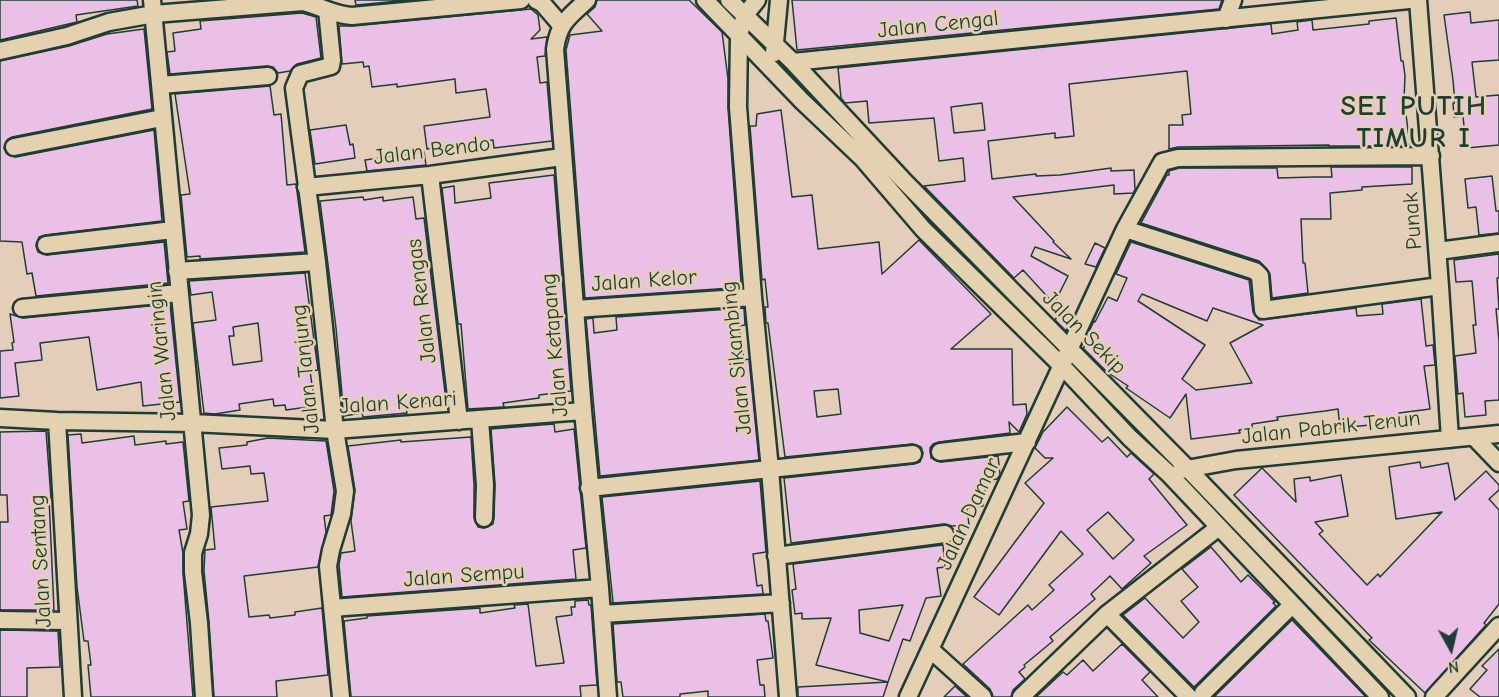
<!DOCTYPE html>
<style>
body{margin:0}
#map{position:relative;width:1499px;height:697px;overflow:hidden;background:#e4ceba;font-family:"Comic Neue",sans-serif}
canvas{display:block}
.north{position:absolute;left:1421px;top:619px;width:60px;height:60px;-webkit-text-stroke:4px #e3d1af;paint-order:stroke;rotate:172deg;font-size:16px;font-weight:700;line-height:24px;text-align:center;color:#1f3d34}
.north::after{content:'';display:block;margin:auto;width:21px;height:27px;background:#1f3d34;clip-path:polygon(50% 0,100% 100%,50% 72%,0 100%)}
</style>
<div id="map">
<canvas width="1499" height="697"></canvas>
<div class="north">N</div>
</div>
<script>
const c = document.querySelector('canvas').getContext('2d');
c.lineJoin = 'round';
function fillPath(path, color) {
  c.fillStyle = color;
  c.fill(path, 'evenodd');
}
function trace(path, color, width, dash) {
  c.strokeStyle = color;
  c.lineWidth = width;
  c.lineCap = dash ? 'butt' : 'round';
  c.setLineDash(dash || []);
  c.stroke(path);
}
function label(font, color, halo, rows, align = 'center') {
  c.font = font + ' "Comic Neue",sans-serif';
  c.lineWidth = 5;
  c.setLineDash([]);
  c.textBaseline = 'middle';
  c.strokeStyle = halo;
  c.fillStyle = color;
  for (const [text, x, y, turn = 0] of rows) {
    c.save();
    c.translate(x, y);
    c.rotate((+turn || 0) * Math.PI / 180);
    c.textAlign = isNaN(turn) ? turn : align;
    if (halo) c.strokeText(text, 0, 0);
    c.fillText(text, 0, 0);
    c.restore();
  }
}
const building = new Path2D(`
 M0,0h137l1,6 -62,9 1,7 -77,18z
 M355,0h55l-54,5z
 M597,0h92l33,32 6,47v29l13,174 -10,1v5l-146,10 -19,-248 4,-15 32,-4 -15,-17 8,-7z
 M792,0h430l-3,9 -422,41z
 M531,9l7,6 2,15 -9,9 16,-2 -2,19 -8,1 3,26 7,-1 5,59 -58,7 -1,-8 -66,9 -3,-23 66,-9 -4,-28 -30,4 -1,-14 -58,8v-3l-25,3 -3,-21 -5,1 -1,-5 -21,2 -3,-38h14z
 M1470,12l1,11 28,-3v40l-27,2 4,35 23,-2v50l-33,3 -3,-32 -9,1 -1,-14h2l-2,-23 -9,-65z
 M302,13l14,4 5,41 -24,6 -7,7 -12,2 -5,-6 -6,-1 -97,8 -3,-22 8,-1 -2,-18 28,-4 -1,-8z
 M1396,18l5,43h2l2,15 -1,23 6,47h-81v-1l-151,2 -9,2v-24h14l-1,-10 9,-1 -4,-43 -118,13 5,52 -19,2v-5l-67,8 4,38 44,-5v2l24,-1 51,-7v3l23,-1 1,20 -2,3 -19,1v-9l-101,12 41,44 -1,1 18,17 -36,-12 -4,9 37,20 -14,28 -31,-34 -9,8 -90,-92 41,-5 -2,-23 -24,3 -5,-43 -65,5 -2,-22 -22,2 -4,-5 -3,-30 433,-44 1,10 26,-4 -1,-8 15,-2 1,10 56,-6v-3zM982,103l3,27 -31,3 -3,-26z
 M144,29l8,80 -140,28 -5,3 -3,8 3,6 9,3 138,-27 8,91 -117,14 -6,2 -3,9 2,6 9,3 117,-13 4,41 -132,13 -4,-23 -5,1 -5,-32 -22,-1v-180l69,-15 38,-12z
 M270,86l4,29 7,-1 6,71 9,-1 9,68 -105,7v-3l-13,1 -6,-62 9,-1 -15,-100z
 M781,110l11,87 20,-2 6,54 61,-7 3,32 37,-34 72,74 -40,35h61l1,56 13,-1 1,10 -8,18 -10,-10 1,11 -71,9 -6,2 -3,4 1,10 10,4 57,-6 2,19 -3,4 -13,2 1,11h-4l2,14 -16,2 2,17 -17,1 -8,-2 -153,19 -7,-65 130,-14 6,-2 3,-9 -2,-6 -9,-3 -127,13 -17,-134h-2l-1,-16h3l-3,-28 -3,1 -12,-154h6l1,-12zM838,389l3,25 -24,3 -3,-26z
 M346,125l4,20 3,-1 2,14 -40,6 -5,-34z
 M424,152l2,13 -59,6 -2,-11z
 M1331,167h81v17l-50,3v3l-32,3 1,26h-30l2,44h2l3,30 -36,5 -2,-24 -3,-5 -8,-8 -118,-38 26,-48h2v-4l10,-3h98l1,10 36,-1h18z
 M554,175l17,216 -32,4v3l-36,5 1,4 -36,2 -7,-85h-3l-16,-136 12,-2 1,17 36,-5 -2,-15z
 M1492,176l4,35h3v22l-20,2 -3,-28 -8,1 -3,-29z
 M363,197l1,3 19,-3v4l30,-4 3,22 8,-1 22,183 -40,5 1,7 -44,4 -1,-4 -18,3 -8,-88 -16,-127z
 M1131,242l118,38 4,32 6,8 97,-12 1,8 26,-2 -1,-10 39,-5 5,47 7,-1 2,20 -11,1 6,43 -31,4 1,9 -60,6 -2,-19 -13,2 -48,6 1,3 -26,4v4l-13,2 1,3 -49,6 -5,-45 -16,24 -44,-30 2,-2 -21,-14 -24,-24 4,-4 -3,-2 10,-21 1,1 13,-25 9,4 10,-23 -11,-4zM1142,294l65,27 6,-13 50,17 -33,18 22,40 -56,7 -14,-11 23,-34 -67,-44z
 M1095,243l10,5 -9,19 -11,-3z
 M1499,254v24h-2l2,31h-3l3,32v59l-14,1 1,14 -21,2 -2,-24 -5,1 -3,-38 21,-3 -3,-28h3l-4,-44 -16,1 -2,-22z
 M305,273l13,97 -8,1 5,35 -29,4 -1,-5 -11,1 -1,-7 -34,5 1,6 -25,4 -11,-1 -11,-90 23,-3 -4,-28 -21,3 -2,-14zM258,323l4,38 -29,4 -4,-29h5l-1,-9z
 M170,304l10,98 -37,4 -2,-24 -44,8 -8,-53 -49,6 2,17 -27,3 4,33 -19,2v-47l13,-1 -1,-7 2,-1 -4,-28 13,4z
 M744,308l1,17 -6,1 5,34 5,-1 10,101 -159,16 -14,-157 7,-1 1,15 23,-3 -1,-13z
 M1063,308l10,7 -7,16 -11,-11z
 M1067,407l35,35 6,-5 19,20 4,-4 23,21 -5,5 38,46 -43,31 7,7 -29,26 -12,-13 -19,18 4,5 -45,38 3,4 -29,24 1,2 -6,5 6,7 -12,11 -2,7h-18l-3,-8 -27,-25 65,-59 4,5 22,-20 -5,-5 34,-31 -22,-23 -62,84 -25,-18 70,-94 -19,-20 28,-25h-8l-10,-10 8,-16zM1108,512l26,28 -21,19 -26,-29z
 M554,424l1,8 19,-3 12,119 -13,2 3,29 -234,18 -3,-32 2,-12 14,-2 -4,-30 4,-31 -7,-44 53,-6v2l70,-5 3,48v33l4,9 6,1 9,-4 1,-6 1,-34 -4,-55z
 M46,431l5,67h-2l5,112h-54v-88h8l-1,-27h-7v-63z
 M81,434l1,9 52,-7 1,9 31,-4v3l17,-2 6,59 -6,1 4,27 -8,1 4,23v20l10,124h-102l-3,-32h3l-3,-24h-4l-7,-54 -9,-152z
 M268,438l58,3 8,50 -3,24 -7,1 2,16 -8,35 -74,9 5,41 20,-2 1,3 25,-3v-3l27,-4 6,67 -52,6 1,16h-63l-5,-75 -5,-51 1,-21 10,-1 -4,-42 57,-6 -4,-28 -13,1 -1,-8 -28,3 -3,-21 28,-3v-3z
 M1420,462l1,6 27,-5 7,37 31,-29 13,14v5l-10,9 10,11v94l-15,19 2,2 -61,68 -56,-53 3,-2 -138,-143 28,-27 34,34 -2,-23 16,-2v4l31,-6 7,41 -33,6 8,9 -4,3 48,51 11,-11 2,3 62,-65 -46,7 -7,-52z
 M760,481l6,71 -13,2 4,32 5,-1 1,9 -151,9 1,-1 -11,-105z
 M943,545l2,22 -8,1 4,28 -15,2 -16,43 -7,-2 -15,43 -72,-17 15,-47 -29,1v-6l-7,1 -3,-24 4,-1 -3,-25zM903,605l-14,36 -29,-8 -1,-23z
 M1211,547l30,35 7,-7 27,27 -2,1 3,3 -82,81 -71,-72 22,-17 38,40 16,-16 -18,-21 17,-14 -16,-18z
 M588,600l1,5h2l6,80 -17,1 1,11h-230l-7,-76 23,-3v-2l113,-8v5l35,-5 -1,-3 14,-1 8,62 28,-3 -8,-46 16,-2 -1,-8h4v-6z
 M765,614l1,7h2l5,37 -16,2 3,25h4l1,12h-57v-6l-28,3v3h-57l-2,-15h-4l-4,-58z
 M1292,620l74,77h-152z
 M0,630l58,1 2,36 -33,1v29h-27z
 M1122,644l28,28 -8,8 16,17h-122l27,-25 4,3 16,-15 10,11z
 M1499,649v48h-19l-10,-8 17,-19 -5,-4z
 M888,682l-5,15h-85v-10z
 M955,686l12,11h-23z`);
fillPath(building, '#eac0e7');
trace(building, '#1f3d34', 1.5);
const minor = new Path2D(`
 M152,0l49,515 -2,19 -6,19v19l6,51 5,74
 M536,0l6,3 19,22
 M587,0c-19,18 -28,22 -32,49l28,362 17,177 8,109
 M705,0l97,101 61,58 60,70 140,138 67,71 39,36 211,223
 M729,0l64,62 109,117 285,289 220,229
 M757,0l-12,15 -6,20 -1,72 15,190 17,172 18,228
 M1418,0l22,286 10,153
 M327,10l5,50 -1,6 -31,8 -6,14 23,174 18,168 10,61 -3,23 -11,36 -3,16 13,131
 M1226,19l7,-19
 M0,51l67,-15 42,-14 45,-8 149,-12c17,4 31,13 49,14l169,-16
 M774,53l5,-53
 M793,62l616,-62
 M161,85l107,-9
 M14,147l148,-29
 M430,175l29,246
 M306,187l124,-12 132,-18
 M1125,229l130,42 5,5 3,34 177,-24
 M46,245l127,-15
 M1438,251l61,-8
 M177,271l140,-9
 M22,308l157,-15
 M575,309l178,-12
 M0,418l57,3 135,2 143,7 248,-19
 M480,420l5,65 -1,33
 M57,421l16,276
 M1474,437l25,26
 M940,452l87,-10
 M1181,470l55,-10 263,-26
 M589,488l324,-34
 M776,556l169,-22
 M332,608l268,-20
 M602,614l179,-11
 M1107,614l82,83
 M0,620l67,1
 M931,650l52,47
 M1203,693l89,-88
 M908,697l217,-468 37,-67 16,-4 253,-2
 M1021,697l86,-83 112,-87
 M1434,697l65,-71`);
trace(minor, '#1f3d34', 21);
trace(minor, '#e3d1af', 16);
label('22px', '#1f3d34', '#e3d1af', [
 ["Jalan Cengal",938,25,-6],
 ["Jalan Bendo",432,151,-7],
 ["Punak",1413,221,-94],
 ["Jalan Kelor",644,281,-4],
 ["Jalan Rengas",422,301,-97],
 ["Jalan Sekip",1084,333,45],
 ["Jalan Ketapang",555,345,-95],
 ["Jalan Waringin",162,351,-96],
 ["Jalan Sikambing",737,358,-96],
 ["Jalan Tanjung",306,369,-96],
 ["Jalan Kenari",398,403,-4],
 ["Jalan Pabrik Tenun",1331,428,-6],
 ["Jalan Damar",969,514,-65],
 ["Jalan Sentang",41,561,-93],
 ["Jalan Sempu",464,576,-4]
]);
c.letterSpacing = '1.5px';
label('bold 28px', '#1f3d34', '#e3d1af', [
 ["SEI PUTIH",1414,107],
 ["TIMUR I",1414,139]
]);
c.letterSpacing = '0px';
</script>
